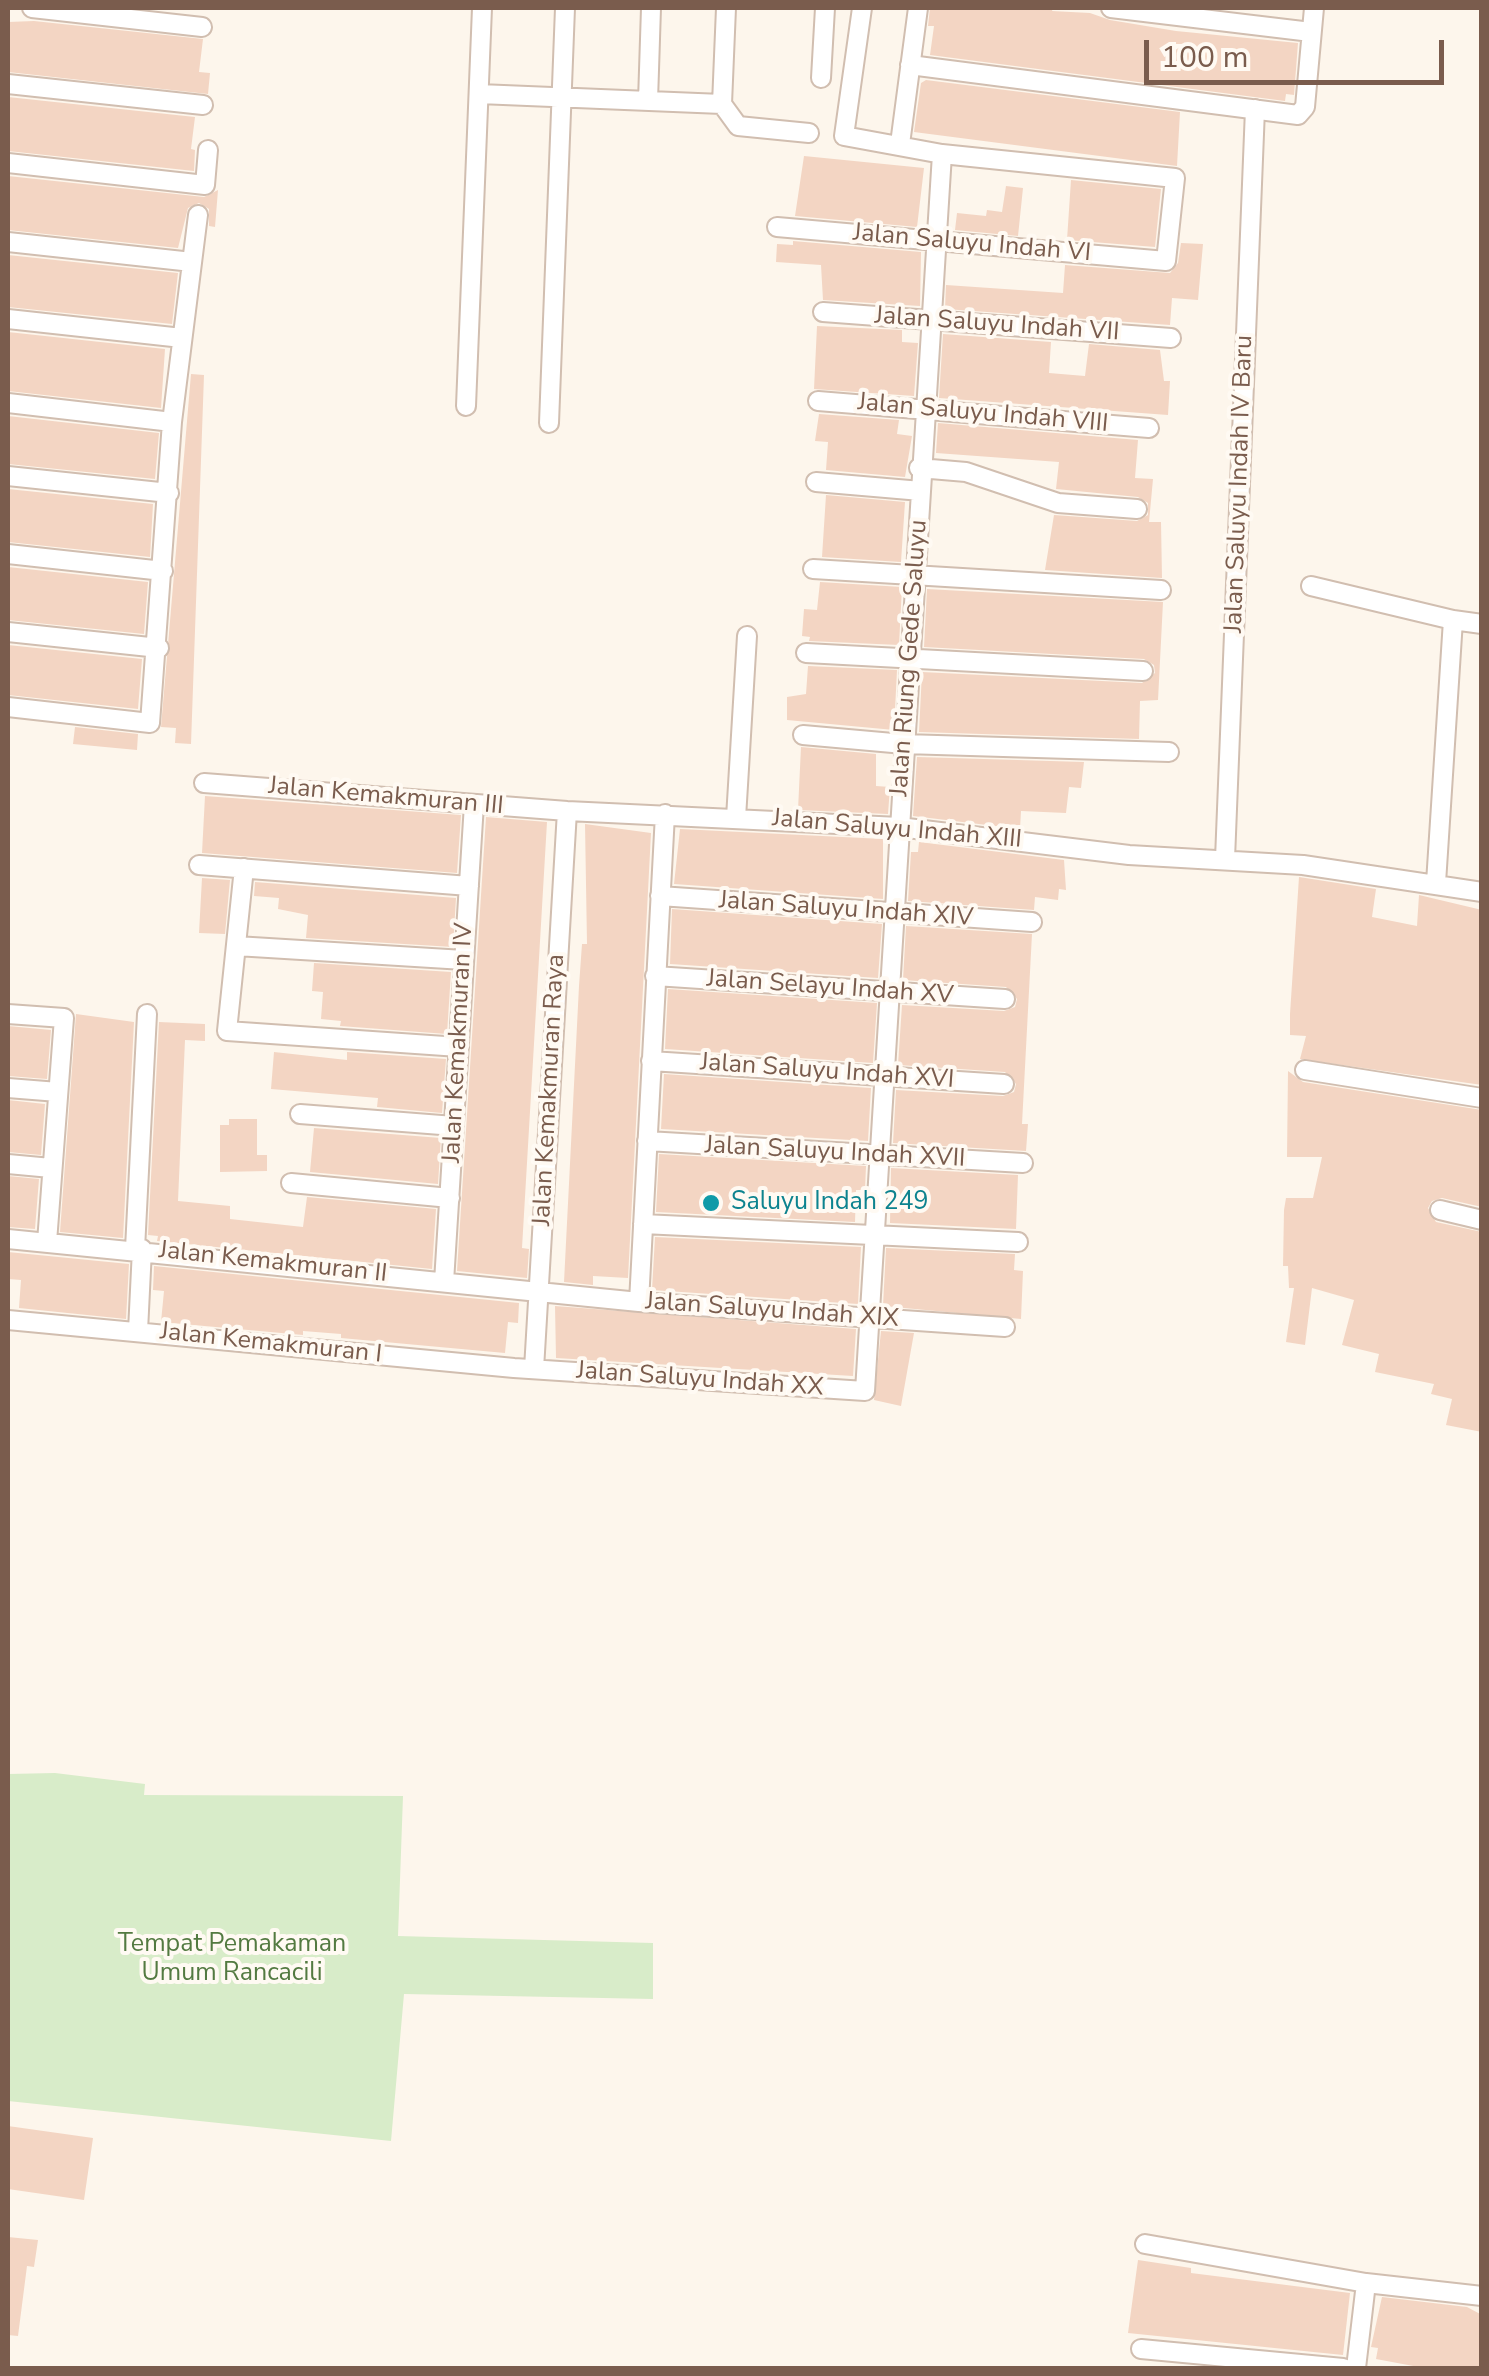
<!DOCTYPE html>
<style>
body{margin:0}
#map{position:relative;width:1489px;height:2376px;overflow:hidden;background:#fdf6ec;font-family:"Nunito Sans",sans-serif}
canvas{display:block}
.frame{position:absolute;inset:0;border:10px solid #7a5c4d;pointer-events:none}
.scale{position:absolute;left:1144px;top:40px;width:300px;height:45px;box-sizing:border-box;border:5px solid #7a5c4d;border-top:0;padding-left:12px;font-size:30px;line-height:35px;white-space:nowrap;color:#7a5c4d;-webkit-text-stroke:8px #fffaf3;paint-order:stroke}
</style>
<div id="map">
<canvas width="1489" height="2376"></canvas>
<div class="frame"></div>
<div class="scale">100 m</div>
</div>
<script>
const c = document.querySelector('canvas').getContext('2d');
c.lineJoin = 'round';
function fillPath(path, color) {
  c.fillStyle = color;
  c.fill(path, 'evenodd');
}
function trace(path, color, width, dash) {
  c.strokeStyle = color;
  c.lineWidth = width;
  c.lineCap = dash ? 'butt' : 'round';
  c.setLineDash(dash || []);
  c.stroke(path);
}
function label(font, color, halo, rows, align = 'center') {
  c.font = font + ' "Nunito Sans",sans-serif';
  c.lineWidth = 8;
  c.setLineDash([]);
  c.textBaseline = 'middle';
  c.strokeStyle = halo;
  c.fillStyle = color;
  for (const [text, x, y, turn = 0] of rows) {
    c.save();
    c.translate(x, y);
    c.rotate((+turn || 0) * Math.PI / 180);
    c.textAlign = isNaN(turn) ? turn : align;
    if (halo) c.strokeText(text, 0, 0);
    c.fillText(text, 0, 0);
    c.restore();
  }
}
fillPath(new Path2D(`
 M55,1773l90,11 -1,11 259,1 -5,140 255,7v56l-249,-5 -13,147 -383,-40v-327z`), '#d8ecc9');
fillPath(new Path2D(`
 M930,8h123l-1,3 38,2 20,7 66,11 122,12 -4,52 -8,-1 -1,7 -355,-46 4,-29h-6z
 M34,21l169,18 -4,33 11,1 -2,21 -200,-22v-50z
 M926,80l254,32 -3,54 -263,-34 7,-49z
 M8,97l187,20 -4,32 4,1 -1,21 -186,-20z
 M804,156l120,12 -7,59 -122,-11z
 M8,176l196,21 14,-7 -3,37 -6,-1v-17l-10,-6 -11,5 -10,40 -170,-18z
 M1071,180l90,9 -6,58 -88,-7z
 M1006,186l17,2 -5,48 -63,-6 2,-17 29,3 1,-6 15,2z
 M793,241l128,11 -1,54 -97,-6 -2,-35 -45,-3 1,-18 16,1z
 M1181,243l22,1 -5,56 -26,-2 -2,27 -225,-16 1,-24 117,8 2,-28 105,8 8,-10z
 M8,255l170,18 -6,51 -164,-17z
 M817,326l85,4v12l16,1 -4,53 -100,-7z
 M8,332l157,17 -4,59 -153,-17z
 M943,334l108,8 -2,31 36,3 4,-32 71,6 4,31h6l-2,34 -229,-17z
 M191,374l13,1 -13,369 -16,-1 1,-15 -15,-1z
 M819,414l80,6 -2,14 15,2 -7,41 -79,-7 2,-28 -13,-1z
 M8,416l151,17 -4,46 -147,-15z
 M938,423l200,17 -3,38 18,1 -4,43h12l1,56 -117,-8 9,-55 83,6 11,-6v-12l-10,-6 -82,-8 3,-27 -123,-9z
 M8,489l145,15 -3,53 -142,-15z
 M826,495l79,7 -4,60 -79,-5z
 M8,567l140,15 -4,52 -136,-14z
 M820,582l82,5 -3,58 -90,-4 1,-4 -8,-1 2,-27 13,1z
 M927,589l236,13 -5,98 -18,1 -1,38 -220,-7 3,-60 220,11 13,-10 -1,-8 -10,-6 -220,-12z
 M8,645l134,14 -4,50 -130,-14z
 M808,666l89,4 -3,60 -107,-10v-23l19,-3z
 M75,727l63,7 -1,16 -64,-6z
 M801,747l75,7v32l14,1 -2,27 -90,-4z
 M917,757l167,5 -3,26 -12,-1 -3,26 -45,-2 -1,18 -107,-13z
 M205,796l256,19 -4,58 -255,-20z
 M486,817l61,5 -25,426 7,1 -2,29 -70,-7z
 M585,824l66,9 -23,445 -35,-2v9l-29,-3 15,-296 3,-42h5z
 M680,829l203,10v60l-209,-15z
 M919,842l145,18 2,30 -7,-1 -1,11 -23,-3 -1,13 -126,-9 3,-49h7z
 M1299,877l77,12 -4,28 45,9 2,-31 63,15v175l-182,-26 6,-23 -16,-1v-21z
 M202,878l28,2 -5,54 -26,-1z
 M255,882l201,16 -3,49 -147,-9 2,-23 -30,-6 1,-11 -25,-2z
 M672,909l210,15 -4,54 -208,-14z
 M906,926l126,8 -10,190h6l-2,27 -133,-8 3,-53 107,6 11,-4 2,-8 -11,-12 -107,-7 4,-60 102,6 11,-4 2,-8 -11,-12 -103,-7z
 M314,963l137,9 -4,62 -107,-8 1,-5 -20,-2 2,-27 -11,-1z
 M668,989l209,14 -4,60 -208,-14z
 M76,1014l58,8 -11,216 -63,-6z
 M159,1022l46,2v17l-20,-1 -7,161 52,5v13l73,8 4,-30 129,12 -4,60 -275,-28 1,-5 -10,-1z
 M8,1026l43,4 -4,49 -39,-3z
 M274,1052l73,8v-8l99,7 -4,54 -65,-6 1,-9 -107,-9z
 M1288,1071l15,11 179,28v97l-40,-9 -10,3 -4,7 8,14 46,10v200l-36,-7 6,-26 -21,-5 3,-10 -59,-12 4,-18 -37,-9 12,-45 -42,-12 -7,57 -19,-3 8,-54h-5l-1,-22h-5l1,-56 2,-12h27l9,-41h-35z
 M664,1074l207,14 -3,53 -207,-12z
 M8,1100l37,4 -4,51 -33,-3z
 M229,1119h28v36h10v16l-47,1v-47h9z
 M314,1128l127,10 -3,46 -128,-12z
 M659,1154l207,12 -1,24h-9l-1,32 -199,-10z
 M891,1168l127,7 -2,54 -126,-6z
 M8,1176l31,3 -4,50 -27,-2z
 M655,1237l206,10 -3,57 -206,-14z
 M886,1248l129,6 -1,16 9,1 -2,48 -138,-13z
 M8,1252l121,12 -3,55 -107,-11 2,-28 -13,-1z
 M154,1266l365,37 -1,20 -10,-1 -3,31 -164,-15v-4l-38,-3v4l-142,-13 3,-31 -11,-1z
 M555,1306l301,23 -3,47 -297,-18z
 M881,1331l33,2 -13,73 -27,-6z
 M8,2126l85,12 -9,62 -76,-11z
 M8,2237l30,3 -4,27 -7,-1 -9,70 -10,-1z
 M1138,2260l53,8v5l159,20 -7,62 -215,-22z
 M1382,2297l85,10 15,8v53h-58l-48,-9 2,-11 -7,-1z`), '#f3d5c3');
const minor = new Path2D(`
 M32,8l170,19
 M726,8l-4,96 16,22 71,7
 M1111,8l200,24
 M910,65l388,50 7,-8 9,-99
 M821,78l4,-70
 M8,84l195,21
 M479,94l243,10
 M648,101l3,-93
 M900,144l18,-136
 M8,163l197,22 3,-35
 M777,227l389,34 9,-83 -233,-24
 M8,242l184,20
 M823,312l348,26
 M8,319l174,19
 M818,401l331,27
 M8,403l164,19
 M466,406l16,-398
 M549,423l16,-415
 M919,468l47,4 92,31 79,6
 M8,476l161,17
 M816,482l105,9
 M8,554l155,17
 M813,569l348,21
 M1311,586l142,34
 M8,632l151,16
 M806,653l337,18
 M8,707l142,16 22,-301 26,-207
 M803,735l101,9 265,8
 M204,783l363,28 332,16 230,28 174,10 179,27
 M736,818l11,-182
 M1225,859l30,-750
 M199,865l270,21
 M244,868l-17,163 232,16
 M1436,883l17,-263 29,4
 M660,896l372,26
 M236,946l228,14
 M655,976l350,23
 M8,1014l56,4 -17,224
 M651,1061l353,23
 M1305,1070l177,28
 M8,1088l50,4
 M300,1114l154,12
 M647,1141l376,22
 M8,1164l43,4
 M291,1183l159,15
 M1440,1210l42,10
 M643,1224l375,18
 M8,1239l631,63 366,25
 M135,1249l12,-235
 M444,1282l30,-478
 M639,1302l26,-488
 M8,1320l506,48 351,23 77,-1237 -98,-18 18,-128
 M138,1331l4,-82
 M534,1369l33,-558
 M1145,2244l221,39
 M1141,2349l202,19
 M1356,2368l10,-85 116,13`);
trace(minor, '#d1beb0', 22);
trace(minor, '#fff', 18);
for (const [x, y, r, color] of [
 [711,1203,10,"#0f9aa8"]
]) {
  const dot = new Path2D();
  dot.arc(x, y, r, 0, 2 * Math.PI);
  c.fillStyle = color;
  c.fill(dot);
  trace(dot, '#fffaf3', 4);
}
label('25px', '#7a5c4d', '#fffaf3', [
 ["Jalan Saluyu Indah VI",972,244,5],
 ["Jalan Saluyu Indah VII",997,325,4],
 ["Jalan Saluyu Indah VIII",983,414,5],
 ["Jalan Saluyu Indah IV Baru",1240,484,-88],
 ["Jalan Riung Gede Saluyu",910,658,-86],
 ["Jalan Kemakmuran III",386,797,5],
 ["Jalan Saluyu Indah XIII",897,830,5],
 ["Jalan Saluyu Indah XIV",846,910,4],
 ["Jalan Selayu Indah XV",830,988,4],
 ["Jalan Kemakmuran IV",459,1043,-87],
 ["Jalan Saluyu Indah XVI",827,1072,4],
 ["Jalan Kemakmuran Raya",550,1090,-87],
 ["Jalan Saluyu Indah XVII",835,1153,3],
 ["Jalan Kemakmuran II",273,1263,6],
 ["Jalan Saluyu Indah XIX",772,1311,4],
 ["Jalan Kemakmuran I",271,1344,6],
 ["Jalan Saluyu Indah XX",700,1380,4]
]);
label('25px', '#0d838f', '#fffaf3', [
 ["Saluyu Indah 249",731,1203]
], 'left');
label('25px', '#537a41', '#fffaf3', [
 ["Tempat Pemakaman",232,1945],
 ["Umum Rancacili",232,1974]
]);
</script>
